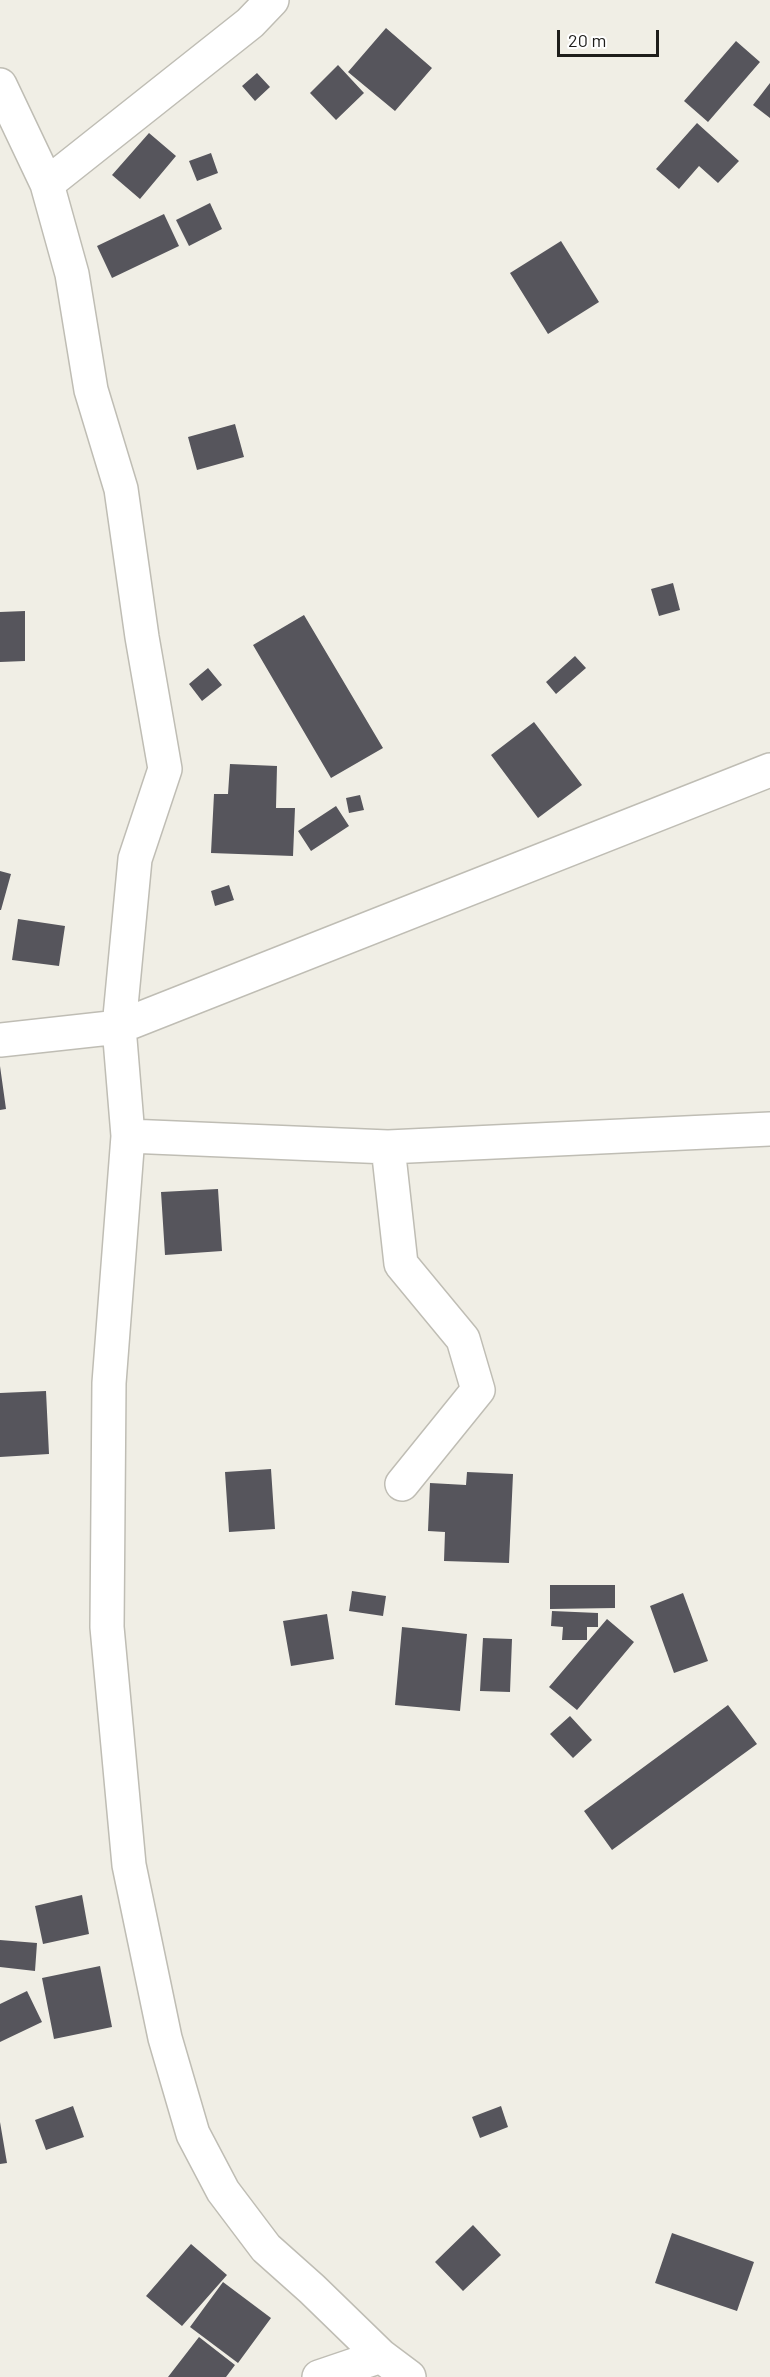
<!DOCTYPE html>
<style>
body{margin:0}
#map{position:relative;width:770px;height:2377px;overflow:hidden;background:#f0eee5;font-family:Barlow,sans-serif}
canvas{display:block}
.scale{position:absolute;left:557px;top:30px;width:102px;height:27px;box-sizing:border-box;border:3px solid #1e1d1a;border-top:0;padding-left:8px;font-size:18px;line-height:21px;white-space:nowrap;color:#1e1d1a;-webkit-text-stroke:4px #fff;paint-order:stroke}
</style>
<div id="map">
<canvas width="770" height="2377"></canvas>
<div class="scale">20 m</div>
</div>
<script>
const c = document.querySelector('canvas').getContext('2d');
c.lineJoin = 'round';
function fillPath(path, color) {
  c.fillStyle = color;
  c.fill(path, 'evenodd');
}
function trace(path, color, width, dash) {
  c.strokeStyle = color;
  c.lineWidth = width;
  c.lineCap = dash ? 'butt' : 'round';
  c.setLineDash(dash || []);
  c.stroke(path);
}
fillPath(new Path2D(`
 M386,28l46,40 -37,43 -47,-39z
 M736,41l24,21 -52,60 -24,-21z
 M338,65l26,28 -28,27 -26,-27z
 M257,73l13,14 -15,14 -13,-15z
 M770,83v35l-17,-13z
 M697,123l42,38 -21,22 -19,-17 -20,23 -23,-20z
 M149,133l27,23 -36,43 -28,-24z
 M211,153l7,20 -21,8 -8,-20z
 M210,203l12,26 -33,17 -13,-26z
 M164,214l15,32 -67,32 -15,-32z
 M561,241l38,61 -51,32 -38,-61z
 M235,424l9,33 -47,13 -9,-33z
 M673,583l7,27 -21,6 -8,-27z
 M25,611v50l-25,1v-50z
 M304,615l79,133 -52,30 -78,-133z
 M575,656l11,12 -30,26 -10,-12z
 M208,668l14,17 -20,16 -13,-17z
 M534,722l48,63 -44,33 -47,-63z
 M230,764l47,2 -1,42h19l-2,48 -82,-3 3,-59h14z
 M360,795l4,15 -15,3 -3,-15z
 M336,806l13,20 -38,25 -13,-20z
 M0,871l11,3 -10,36h-1z
 M229,885l5,15 -19,6 -4,-15z
 M18,919l47,7 -6,40 -47,-6z
 M0,1066l6,43 -6,1z
 M218,1189l4,62 -57,4 -4,-63z
 M46,1391l3,63 -49,3v-64z
 M271,1469l4,60 -46,3 -4,-60z
 M467,1472l46,2 -4,89 -65,-2 1,-29 -17,-1 2,-48 36,2z
 M550,1585h65v23l-65,1z
 M352,1591l34,5 -3,20 -34,-5z
 M683,1593l25,68 -34,12 -24,-67z
 M552,1611l46,2v14h-11v13h-25l1,-13 -12,-1z
 M327,1614l7,45 -43,7 -8,-45z
 M607,1619l27,23 -57,68 -28,-23z
 M402,1627l65,7 -7,77 -65,-6z
 M483,1638l29,1 -2,53 -30,-1z
 M728,1705l29,39 -145,106 -28,-39z
 M570,1716l22,24 -19,18 -23,-24z
 M82,1895l7,39 -46,10 -8,-38z
 M0,1940l37,3 -2,28 -35,-4z
 M100,1966l12,61 -58,12 -12,-61z
 M27,1991l15,31 -42,20v-38z
 M73,2106l11,31 -38,13 -11,-30z
 M501,2106l7,21 -28,11 -8,-21z
 M0,2122l7,41 -7,1z
 M473,2225l28,30 -38,36 -28,-29z
 M672,2233l82,29 -17,49 -82,-28z
 M191,2244l36,31 -45,51 -36,-30z
 M223,2282l48,36 -33,45 -48,-36z
 M199,2337l36,28 -9,12h-58z`), '#56555c');
const minor = new Path2D(`
 M0,85l47,99 25,90 19,116 30,99 21,148 23,132 -30,90 -16,168 9,109 -19,247 -2,244 22,238 36,173 28,96 30,57 43,57 46,41 69,67 28,21
 M47,184l203,-161 22,-23
 M0,1040l119,-13 651,-257
 M128,1136l260,11 382,-18
 M388,1147l13,117 62,75 15,51 -76,94
 M319,2377l62,-21`);
trace(minor, '#bfbdb4', 36);
trace(minor, '#fff', 33);
</script>
